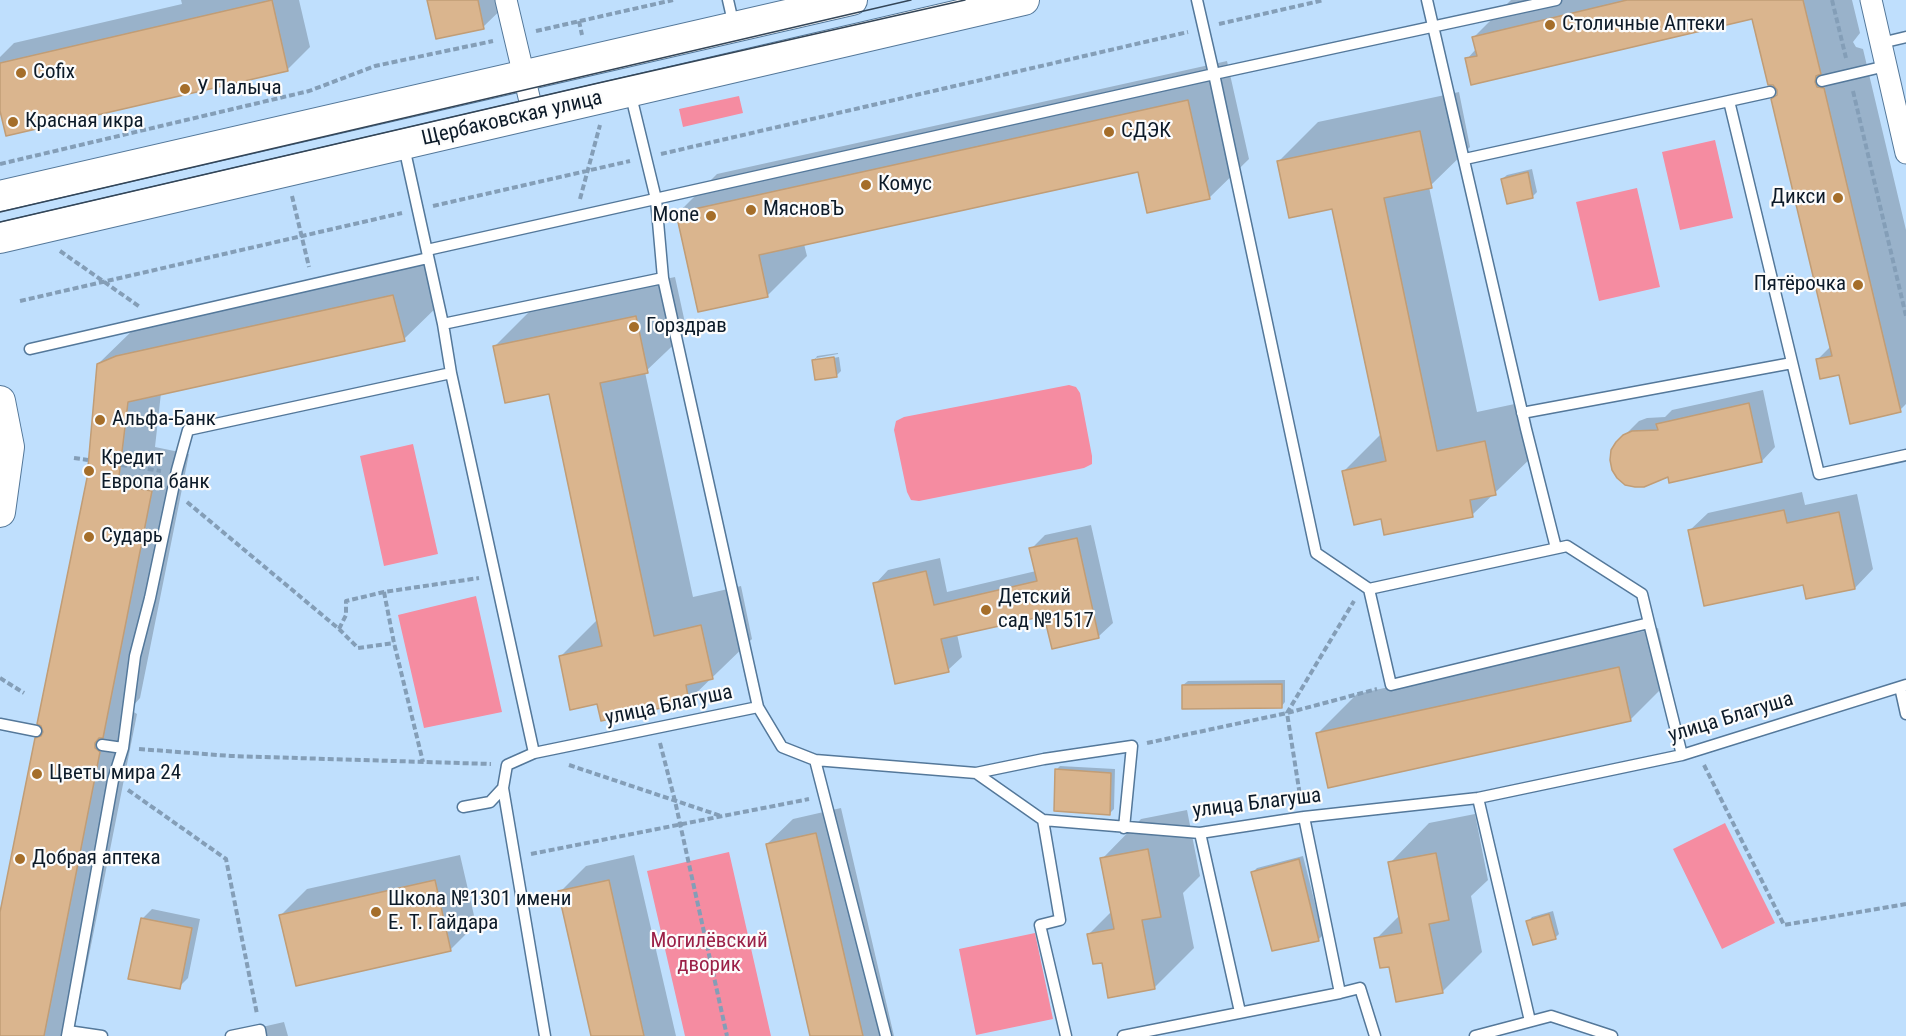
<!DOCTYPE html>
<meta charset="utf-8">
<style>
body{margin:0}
canvas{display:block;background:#bfdffd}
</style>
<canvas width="1906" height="1036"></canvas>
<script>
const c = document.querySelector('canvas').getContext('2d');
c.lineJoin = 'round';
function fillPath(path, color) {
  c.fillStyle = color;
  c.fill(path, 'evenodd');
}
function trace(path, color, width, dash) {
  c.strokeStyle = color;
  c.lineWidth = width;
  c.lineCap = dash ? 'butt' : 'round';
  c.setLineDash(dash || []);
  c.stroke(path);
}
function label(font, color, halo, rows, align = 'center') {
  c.font = font + ' "Roboto Condensed",sans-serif';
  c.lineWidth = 4.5;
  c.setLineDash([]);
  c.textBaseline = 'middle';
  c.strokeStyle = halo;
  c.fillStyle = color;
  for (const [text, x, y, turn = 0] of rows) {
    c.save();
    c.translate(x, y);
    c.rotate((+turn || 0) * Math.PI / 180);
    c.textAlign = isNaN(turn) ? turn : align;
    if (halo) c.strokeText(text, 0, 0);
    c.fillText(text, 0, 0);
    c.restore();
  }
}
fillPath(new Path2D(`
 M739,96l4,17 -60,14 -4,-18z
 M1715,140l18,78 -53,12 -18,-78z
 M1637,188l23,99 -61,14 -23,-99z
 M1069,385l7,2 4,6 12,63v8l-8,4 -165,33 -8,-1 -4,-8 -13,-62 2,-9 8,-4z
 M413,444l25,110 -54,12 -24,-110z
 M476,596l26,116 -78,16 -26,-113z
 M1725,823l50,100 -53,26 -49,-100z
 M729,852l42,184h-86l-38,-165z
 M1035,933l18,86 -77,16 -17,-86z`), '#f58ca1');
fillPath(new Path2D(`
 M181,0h118l11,47 -23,23 -287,34v-47l14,-14 168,-39z
 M429,0h82l-28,27z
 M1511,0h341l8,33 -7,9 3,5 7,2 43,181v174l-6,6 -83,-50 14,-14 -52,-257 -25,-72 -287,42 9,-10 -2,-12z
 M1227,61l22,98 -40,39 -70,-28 -335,74 3,12 -40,40 -89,-83 39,-39z
 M1459,92l11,55 -41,40 48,225 47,-10 11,52 -63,61 -90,2 -38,-46 37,-37 -48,-227 -54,-46 39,-39z
 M1532,169l5,23 -4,4 -25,6 -6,-23 5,-4z
 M431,258l11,44 -38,37 -243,54 -6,54 34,7 -49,244 -8,9v4l5,3 -64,322h-73v-117l36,-180 9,-9 43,-252 10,-114 38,-37z
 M675,277l12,55 -42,40 48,225 48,-11 11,53 -63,61 -91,2 -37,-46 37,-37 -48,-227 -55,-46 39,-39z
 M838,353v1l-22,4 1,-2z
 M839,357l2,14 -5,5 -23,-16 3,-2v3z
 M1763,390l12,57 -13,14 -145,-18 22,-22 8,-3 18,-1 7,-7z
 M1802,492l3,13 52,-11 16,75 -18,19 -166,-57 19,-18z
 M1091,525l22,98 -14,13 -53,-22 -89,20 5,23 -14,13 -73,-86 13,-14 52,-12 7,34 89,-21 -5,-22 14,-14z
 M1658,628l12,52 -40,40 -313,14 40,-40z
 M1285,680v22l-4,5 -98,-22 5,-4z
 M1060,766l55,3 -1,40 -4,4 -54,-43z
 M841,808l53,228h-83l-44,-192 26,-25z
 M1187,810l13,66 -17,17 11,55 -40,40 -51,-27 -15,-26 24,-24 -10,-52 39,-40z
 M1475,814l13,66 -17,16 11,56 -40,40 -52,-27 -14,-26 24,-24 -10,-52 39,-40z
 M460,855l16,69 -26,26 -169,-35 26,-26z
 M634,855l42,181h-83l-33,-144 26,-26z
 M1303,856l20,79 -4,4 -46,10 -20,-77 4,-4z
 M152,909l48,10 -12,59 -9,9 -37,-68z
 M1553,911l6,23 -4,4 -27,-16 4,-5z
 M284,1022l4,14h-52l4,-4z`), '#0003');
const building = new Path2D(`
 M272,0l16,71 -282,65 -6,-25v-48z
 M427,0h51l6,29 -48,10z
 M1627,0h176l18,74 -5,2 -1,6 2,5 7,1 77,324 -51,12 -11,-49 -19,4 -4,-20 16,-3 -61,-257 6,-4v-5l-4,-5h-5l-16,-66 -281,66 -6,-27 12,-2 -5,-19z
 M1188,100l22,99 -63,14 -9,-41 -379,83 9,42 -70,15 -22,-99z
 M1420,131l12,57 -48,10 53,253 48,-10 11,54 -26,5 3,17 -89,18 -3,-16 -27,6 -12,-54 44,-10 -54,-252 -43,9 -12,-57z
 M1528,172l5,26 -26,6 -6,-25z
 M393,295l12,46 -277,61 -10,83 34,6 -49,247h-4l-4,5v5l5,4 -56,284h-44v-124l35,-174 6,-2 2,-4 -2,-6 -4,-2 50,-246 10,-114 19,-8z
 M636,316l12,57 -48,10 54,253 47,-11 12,54 -27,6 3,17 -88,19 -4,-17 -27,6 -11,-54 43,-10 -53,-252 -44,9 -12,-57z
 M834,357l3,20 -22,3 -3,-20z
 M1749,403l13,59 -93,21 -1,-6 -24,10h-9l-10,-2 -8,-7 -5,-8 -2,-10 1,-10 5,-8 7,-7 9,-4 26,-1 -2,-6z
 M1784,510l3,13 52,-11 16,77 -49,10 -3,-14 -99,21 -16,-76z
 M1077,538l22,100 -47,11 -8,-33 -103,23 8,33 -54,12 -22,-101 53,-12 8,34 103,-24 -8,-33z
 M1619,667l12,54 -303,67 -12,-55z
 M1282,684v24l-100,1v-24z
 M1055,769l56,4 -1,42 -56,-4z
 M816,833l47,203h-53l-44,-192z
 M1148,849l13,68 -19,3 13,69 -47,9 -6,-35 -9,1 -6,-30 27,-5 -14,-71z
 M1436,853l13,67 -20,4 14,69 -47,9 -7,-35 -9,1 -6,-30 28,-5 -14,-71z
 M1299,859l20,82 -47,10 -21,-79z
 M435,880l16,71 -155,35 -17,-71z
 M609,880l35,156h-53l-33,-145z
 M1549,914l7,25 -23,6 -7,-24z
 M141,918l51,10 -12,61 -52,-10z`);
fillPath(building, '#dab58e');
trace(building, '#c19d76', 1.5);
const lane = new Path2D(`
 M728,0l6,26
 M1197,0l17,74 102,479 53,36 198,-43 75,48 7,29
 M1427,0l99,429 30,119
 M1881,43l25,-6
 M1822,81l64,-15
 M630,92l26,107 7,79 95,429
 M1729,101l90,373 87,-19
 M1465,159l305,-67
 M427,250l787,-176 342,-74
 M443,324l220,-46
 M30,349l398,-91
 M451,373l83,380
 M1522,413l270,-50
 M1369,589l22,96 258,-62 33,132
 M1900,687l6,27
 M0,724l36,7
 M102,745l21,3
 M815,760l71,276
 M976,773l68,-14 88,-13 -8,82
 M1478,798l52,223
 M463,807l27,-5 13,-14
 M1043,820l17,100 -20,5 26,111
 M1200,833l40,179
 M1340,993l20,-5 15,48
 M68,1031l34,5
 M67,1036l46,-256 10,-32 12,-92 15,-58 27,-128 11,-40 263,-57 -8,-49 -39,-177
 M231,1036l29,-6 1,6
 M545,1036l-42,-248 4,-23 27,-12 224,-46 24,40 33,13 161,13 67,47 157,13 104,-16 174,-19 204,-43 224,-70
 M1123,1036l217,-43 -36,-176
 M1475,1036l76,-20 61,20`);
const street = new Path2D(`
 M506,0l27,114
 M1871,0l35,153`);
const secondary = new Path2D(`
 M0,196l852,-196
 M0,238l1024,-238
 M0,401l9,46 -9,65`);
trace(lane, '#54789a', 13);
trace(street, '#54789a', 23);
trace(secondary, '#54789a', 32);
trace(new Path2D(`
 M1832,0l14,58
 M579,21l3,14
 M1219,24l105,-24
 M536,31l137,-31
 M1853,91l53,225
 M661,154l527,-122
 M0,164l309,-73 66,-25 118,-25
 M292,196l17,71
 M580,199l20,-74
 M433,206l197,-45
 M60,251l80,56
 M20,301l382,-88
 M74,458l14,2
 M121,465l40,6
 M187,502l152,127 19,19 36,-5
 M384,592l10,51 29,119
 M339,629l7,-14v-14l38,-9 95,-14
 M0,678l24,15
 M660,743l15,58 52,235
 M1147,743l140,-30 90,-24
 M139,749l92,7 260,8
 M569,765l152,51
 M1704,765l80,160 122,-21
 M128,790l98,69 31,155
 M1301,802l-14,-89 67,-112
 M531,854l278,-55`), '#849eb7', 4, [6, 3]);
trace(lane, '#fff', 10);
trace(street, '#fff', 21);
trace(secondary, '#fff', 30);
trace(new Path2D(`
 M0,212l911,-212
 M0,222l594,-138 371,-84`), '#334557', 1.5);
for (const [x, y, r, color] of [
 [1550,25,6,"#a56e2a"],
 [21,73,6,"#a56e2a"],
 [185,89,6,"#a56e2a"],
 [13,122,6,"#a56e2a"],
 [1109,132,6,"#a56e2a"],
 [866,185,6,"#a56e2a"],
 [1838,198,6,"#a56e2a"],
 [751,210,6,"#a56e2a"],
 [711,216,6,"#a56e2a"],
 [1858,285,6,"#a56e2a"],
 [634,327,6,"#a56e2a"],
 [100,420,6,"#a56e2a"],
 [89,471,6,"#a56e2a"],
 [89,537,6,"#a56e2a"],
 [986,610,6,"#a56e2a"],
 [37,774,6,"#a56e2a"],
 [20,859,6,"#a56e2a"],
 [376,912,6,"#a56e2a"]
]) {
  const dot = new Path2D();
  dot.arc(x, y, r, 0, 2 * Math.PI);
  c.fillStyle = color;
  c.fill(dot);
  trace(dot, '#fcfcfc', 2);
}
label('21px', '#0c1a28', '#fcfcfc', [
 ["Столичные Аптеки",1562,25],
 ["Cofix",33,73],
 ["У Палыча",197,89],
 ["Красная икра",25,122],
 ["СДЭК",1121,132],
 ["Комус",878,185],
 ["Дикси",1826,198,"right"],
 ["МясновЪ",763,210],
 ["Mone",699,216,"right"],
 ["Пятёрочка",1846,285,"right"],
 ["Горздрав",646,327],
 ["Альфа-Банк",112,420],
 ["Кредит",101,459],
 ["Европа банк",101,483],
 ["Сударь",101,537],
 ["Детский",998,598],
 ["сад №1517",998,622],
 ["Цветы мира 24",49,774],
 ["Добрая аптека",32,859],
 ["Школа №1301 имени",388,900],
 ["Е. Т. Гайдара",388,924]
], 'left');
label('21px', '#0c1a28', '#fcfcfc', [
 ["Щербаковская улица",512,119,-13],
 ["улица Благуша",669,706,-12],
 ["улица Благуша",1731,718,-17],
 ["улица Благуша",1257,804,-7]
]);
label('21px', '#9b2047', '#fcfcfc', [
 ["Могилёвский",709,942],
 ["дворик",709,966]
]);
</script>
